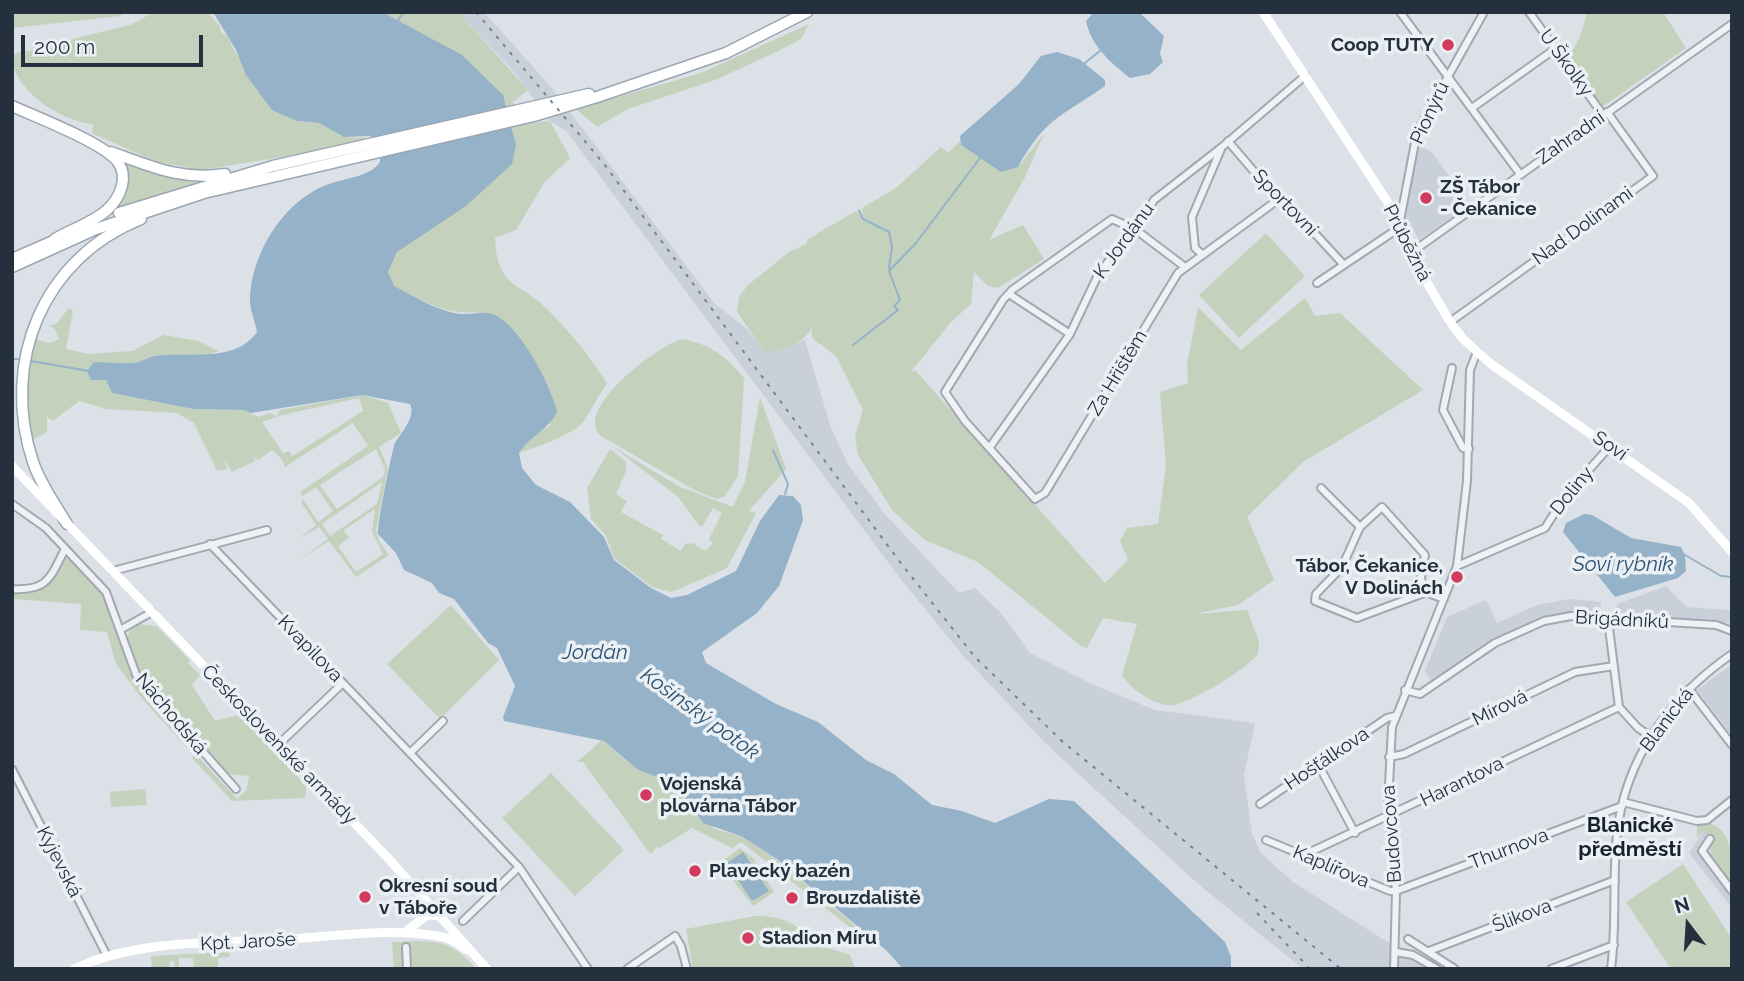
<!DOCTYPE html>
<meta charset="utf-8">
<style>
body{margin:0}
#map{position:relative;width:1744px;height:981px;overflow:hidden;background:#dce1e7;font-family:Raleway,sans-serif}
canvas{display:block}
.frame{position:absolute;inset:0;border:14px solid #25303e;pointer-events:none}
.north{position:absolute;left:1653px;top:890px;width:70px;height:70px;-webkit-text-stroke:5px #ebf0f5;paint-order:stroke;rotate:343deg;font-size:19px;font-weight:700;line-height:28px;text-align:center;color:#25303e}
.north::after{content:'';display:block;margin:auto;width:24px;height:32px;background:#25303e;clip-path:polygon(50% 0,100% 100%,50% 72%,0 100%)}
.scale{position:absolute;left:21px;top:35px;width:182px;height:32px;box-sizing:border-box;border:4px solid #25303e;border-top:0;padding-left:9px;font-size:21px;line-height:24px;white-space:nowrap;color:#25303e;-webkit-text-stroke:5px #ebf0f5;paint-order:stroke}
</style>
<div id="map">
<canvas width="1744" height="981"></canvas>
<div class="frame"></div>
<div class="north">N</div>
<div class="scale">200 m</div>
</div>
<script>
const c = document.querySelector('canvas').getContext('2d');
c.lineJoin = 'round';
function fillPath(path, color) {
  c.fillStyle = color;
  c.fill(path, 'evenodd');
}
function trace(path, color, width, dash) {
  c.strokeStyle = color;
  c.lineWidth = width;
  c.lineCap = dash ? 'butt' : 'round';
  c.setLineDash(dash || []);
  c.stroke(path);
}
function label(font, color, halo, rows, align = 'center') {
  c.font = font + ' Raleway,sans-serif';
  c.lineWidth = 7;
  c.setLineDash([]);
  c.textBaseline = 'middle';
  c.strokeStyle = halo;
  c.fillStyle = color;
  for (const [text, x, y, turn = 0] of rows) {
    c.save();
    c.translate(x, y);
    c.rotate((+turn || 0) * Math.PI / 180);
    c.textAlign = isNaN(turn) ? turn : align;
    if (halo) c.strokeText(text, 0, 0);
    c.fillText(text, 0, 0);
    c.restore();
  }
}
fillPath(new Path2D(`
 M458,12h26l67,75 164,217 31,24 18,22 8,2 33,-12 26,88 17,36 36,49 75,80 16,-5 26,25 29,40 66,33 59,24 100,13 -11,52 8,59 9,19 32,29 137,87h-127l-106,-86 -151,-139 -81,-86 -66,-81 -332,-445 -17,-11 -36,-49z
 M1418,145l15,8 36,52 -50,35 -13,-23z
 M1666,586l20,21 46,3v13l-116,-8 1,-11z
 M1571,599l30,3 -1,13 -25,-2 -42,9 -101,60 -7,-11 22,-54 39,-17 11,23 40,-18z
 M1732,664v72l-35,-46z
 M1703,832l9,4 -2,21 22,30v21l-43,-55z`), '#cad0d9');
fillPath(new Path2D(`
 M12,12h114l-6,4 -108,12z
 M154,12h53l13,14 1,6 6,4 29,54 41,31 22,2 25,14 28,1 -58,14 -113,18 -47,-9 -62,-28 1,-9c-32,-2 -81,-35 -81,-68l7,-4 37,-4 20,-10 54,-13z
 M382,12h76l70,78 -15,12 9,22 28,-3 20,37 -26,25 -28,47 -21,8c2,53 27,43 55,74 21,22 42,46 57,72 -11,14 -15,26 -24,38 -8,12 -50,27 -65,31l11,-16 22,-12 -75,-113c-30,3 -56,-12 -83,-26l-5,-14 9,-20 115,-88 -98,-134z
 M1586,12h77l23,36 -84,59 -37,-49c12,-8 20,-32 21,-46z
 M809,24l-8,15 -27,14 -59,27 -87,29 -31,18 -21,-18 125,-36z
 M1044,134l-20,45 -35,61 34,-15 21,34 -46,29 -10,-2 -14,-14 -3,32 -20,18 -41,51 5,-3 190,213 23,-23 -8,-19 7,-13 31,-4 8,-59 -6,-73 28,-9 -1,-18 11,-58 43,43 64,-52 10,18 25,-3 83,77 -120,72 -56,55 27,63 -36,25 -43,9 52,-4 12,31 -1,13c-14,17 -63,47 -85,51 -17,2 -43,-16 -51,-30l15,-51 -34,-6 -16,30 -6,-2 -103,-84 -53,-22 -33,-30 -34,-55 -3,-19 8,-26 -27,-54 -24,-18v-10c-8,14 -31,27 -48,23l-27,-39 2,-15 9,-12 41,-33 17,-8 2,-5 48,-28 7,4 -1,-7 34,-20 45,-41 7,6 11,-11 59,25z
 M125,161l33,13 38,6v3l-82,28 12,-39z
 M1266,233l39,43 -66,62 -40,-43z
 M69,308l4,3 -7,38 23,5 44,-3 30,-16 35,6 21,10 -16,5h-51l-46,24 6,13 81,16 50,1 16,7 10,-4 8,3 3,-6 82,-15 26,8 13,30 -22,14 9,21 -12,62 3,11 10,14 -33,22 -27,-36 -29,18 28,-20 -9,-12 -21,12 18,-14 -15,-23 2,-3 15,23 15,-11 -17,-24 -13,9 -3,-4 68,-46 -15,-23 -68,44 -4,-9 -9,-8 -14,10 -4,-3 1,4 -23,11 -7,-12 2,9 -10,2 -23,-48 -17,-10 -71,-4 -27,-8 -26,20 -6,-4v15l-15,8c-6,-35 -5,-66 2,-101l16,4 9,-4 -4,-10 -6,-4 7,-1zM359,398l4,13 -71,45 -3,-5 -6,2 -21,-31 20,-7zM376,449l9,20 -2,8 -46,32 -17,-24zM382,482l-5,22 -47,32 -8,-12zM375,509l-3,23 11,22 -27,18 -18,-26 11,-8 -5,-8z
 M683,339c28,6 43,17 61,39l-6,98 -14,21 -7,2 -21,-8 -95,-55c-29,-27 59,-92 82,-97z
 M760,397l26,72 -37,42 7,2 -29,55 -55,24 -20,-5 -38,-29 -8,-22 -15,-17 -4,-31 23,-39 16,13v9l-10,23 11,7 -6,11 42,23 -2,4 20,12 4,-7 7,-1 14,8 7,-8 -4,-4 13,-26 -9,-5 -11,19 -4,-3 -20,-27 -66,-51 68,41 53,20 12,-25z
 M67,558l5,1 32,36 26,77 16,22 -1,5 92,100 9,-8 3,-15 -21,-2 -87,-93 -15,-41 4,-9 8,-7 18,2 34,34 -2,3 12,12 -8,10 23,36 24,-6 67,71 -1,12 -73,3 -40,-43 2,-3 -50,-54 -28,-37 -9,-32 -27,-2 1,-26 -69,-5v-6c32,1 36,-6 51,-33z
 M451,605l48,55 -59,59 -53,-55z
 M602,740l35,29 41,17 15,24 22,19 26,7 35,23 91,77 -2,3 -124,-97 -9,6 -40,-20 -32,20 -4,-1 -4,7 -3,-2 -66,-90h-6z
 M551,773l73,77 -49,46 -73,-78z
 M145,789l2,16 -36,2 -1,-15z
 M1709,823c26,8 23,41 23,62l-21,-28v-21l-8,-4 -6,6v-14z
 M740,848l13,10 21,34 -21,14 -24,-31 -7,-14z
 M1683,864l49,75v30h-61l-45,-67z
 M755,916c24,0 43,5 56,27l39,12 5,14h-162l-7,-40z
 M392,942c40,-1 57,-5 84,27h-82z
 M230,952l-1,5 -11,1v11h-24l-1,-11h-14v11h-4l-1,-8 -5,1 1,7h-18l-1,-13z`), '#c3d1bd');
fillPath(new Path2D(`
 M213,12h169l80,43 41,40 13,50 -4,19 -46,42 -69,46 -9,20 6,14c18,10 39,22 60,27 12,3 25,-2 38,1 27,9 59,71 65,98 -9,18 -26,23 -38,41l3,15 14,17 34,17 34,35 10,23 37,28 20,10 16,-3 49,-24 24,-50 19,-26 14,1 8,9 2,15 -24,66 -22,27 -55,39 4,11 70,41 42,18 48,38 28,14 38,31 30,6 33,12 54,-24 25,2 151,141 6,15v12h-328l-16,-18 -110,-92 -36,-23 -38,-13 -25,-37 -41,-17 -33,-28 -100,-20 -1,-4 12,-31 -18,-38 -9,-5 -34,-44 -15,-6 -7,-10 -28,-13 -8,-17 -18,-19c-1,-8 14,-85 17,-91 7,-11 21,-27 15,-39l-48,-9 -111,18 -8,-3 -50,-1 -81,-16 -6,-13h-15l-4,-9 7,-9c14,0 31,3 44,0 6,-1 10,-5 16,-6 33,-5 81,8 103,-24 -2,-11 -7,-21 -7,-32 1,-48 36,-103 82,-117 15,-5 39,-7 48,-21v-16l-10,-10 -26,1 -25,-14 -22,-2 -25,-11 -26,-35 -10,-25z
 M1094,12h45l25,24 -4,18 3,8 -13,12 -20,4c-19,-15 -39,-32 -44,-57z
 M1057,52l22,7 26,21v6c-45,32 -58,30 -87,81l-17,5 -40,-27 -1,-9 59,-52 22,-28z
 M1584,514l8,1 39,23 50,9 4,8 1,16 -8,7 -63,19 -52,-65 3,-9z
 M743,852l26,39 -17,10 -25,-38z`), '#95b2c9');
trace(new Path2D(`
 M398,20l6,-8
 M1085,63l16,-13
 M859,210l4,9 26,13 3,15 -3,21
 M853,345l45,-35 -4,-4 6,-6 -11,-29 27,-28 64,-85
 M12,359h8
 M31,361l58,10
 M773,450l15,34 -3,10
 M1685,555l36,21 11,1`), '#95b2c9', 2);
const street = new Path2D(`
 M1400,12l120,162
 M1529,12l74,103
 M1472,108l83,-59
 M1228,141l46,54 11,6 58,63
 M1400,221l17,-89 67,-120
 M1412,252l320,-228
 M1203,255l-8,-7 -3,-31 29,-68
 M1185,267l-49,-37 -24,-11 -100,71 -9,10 -58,92 20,29 70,78 10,-6 133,-220 101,-74
 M1317,283l85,-57
 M1009,294l61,40
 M1450,322l203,-146 -46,-64
 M1452,368l-9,42 20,38 6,1
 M990,447l80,-113 28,-59 28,-37 10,-8 18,-30 68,-53 83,-71
 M1321,488l39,39 22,-20 43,48 -4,22 2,14 21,8
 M12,504l34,24 60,64 31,85 99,112
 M1360,527l-18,40 -26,27 -1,7 42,17 67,-25
 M210,544l309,323 69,102
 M1457,566l88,-38 19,-30 46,-52
 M113,571l154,-41
 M12,589c36,2 38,-11 53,-40
 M1608,620l11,87 19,21 12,8
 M120,630l32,-18
 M1689,689l43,56
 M1405,690l15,4 75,-51 49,-22 27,-5 145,9 16,6
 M279,744l64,-61
 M410,753l33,-32
 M1389,757l15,-3 171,-82 39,-6
 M1318,764l37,69
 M12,769l95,187
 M1623,802l74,19 10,-1 25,-20
 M1260,804l127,-86 8,-2
 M1710,839l-8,12 30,40
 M1266,840l124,51h6l226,-85
 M1304,855l315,-148
 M463,921l56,-54
 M1408,939l47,30
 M406,947l1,22
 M1429,951l186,-71
 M1396,952l17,3 24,14
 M627,969l48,-33 6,10 6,23
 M1394,969l2,-78 -8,-87 4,-77 65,-161 10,-85 3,-111 7,-18
 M1551,969l63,-24
 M1611,969c6,-45 1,-90 6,-135 8,-76 53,-137 115,-180`);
const primary = new Path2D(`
 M12,106c24,11 92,37 106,56 11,16 2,36 -11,48 -14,13 -36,19 -52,29
 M111,152c39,14 71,29 114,22
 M119,213l154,-47 316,-72
 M12,259l48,-21
 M12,267l84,-38 108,-36 330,-77 63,-19 129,-44 81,-41
 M67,524c-12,-20 -26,-39 -34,-62 -33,-100 10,-204 108,-243`);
trace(street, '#a1a8b1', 10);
trace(primary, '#9ba6b3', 13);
trace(street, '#eff1f5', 6);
trace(new Path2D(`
 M1263,12l135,206 20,49 32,55 13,17 28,25 198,139 43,49
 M12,466l375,391 100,112
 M404,933l23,-18 13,1
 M74,969c65,-31 144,-25 215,-30 50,-3 105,-12 154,-2 10,2 16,8 24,13`), '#fff', 9);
trace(primary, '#fff', 10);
trace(new Path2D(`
 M476,12l128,152 299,402 72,91 88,85 278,227
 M1257,913l53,56`), '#758291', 2, [3.5, 7]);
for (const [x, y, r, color] of [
 [1448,45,7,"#d33a5c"],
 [1426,198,7,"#d33a5c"],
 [1457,577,7,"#d33a5c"],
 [646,795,7,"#d33a5c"],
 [695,871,7,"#d33a5c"],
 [365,897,7,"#d33a5c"],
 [792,898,7,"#d33a5c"],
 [748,938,7,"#d33a5c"]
]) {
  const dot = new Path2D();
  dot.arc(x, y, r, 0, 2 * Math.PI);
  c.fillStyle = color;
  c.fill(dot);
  trace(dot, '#ebf0f5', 2.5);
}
label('bold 19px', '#25303e', '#ebf0f5', [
 ["Coop TUTY",1434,45,"right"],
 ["ZŠ Tábor",1440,187],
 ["- Čekanice",1440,209],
 ["Tábor, Čekanice,",1443,566,"right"],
 ["V Dolinách",1443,588,"right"],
 ["Vojenská",660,784],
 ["plovárna Tábor",660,806],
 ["Plavecký bazén",709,871],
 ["Okresní soud",379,886],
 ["v Táboře",379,908],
 ["Brouzdaliště",806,898],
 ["Stadion Míru",762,938]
], 'left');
label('19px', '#25303e', '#ebf0f5', [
 ["U Školky",1566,63,54],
 ["Pionýrů",1430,113,-65],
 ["Zahradní",1571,138,-35],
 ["Sportovní",1285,203,46],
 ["Nad Dolinami",1583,226,-36],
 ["K Jordánu",1124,241,-54],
 ["Průběžná",1407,243,63],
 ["Za Hřištěm",1118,373,-59],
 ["Soví",1610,446,34],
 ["Doliny",1572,491,-51],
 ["Brigádníků",1622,620,3],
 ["Kvapilova",310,649,46],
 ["Mírová",1500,708,-26],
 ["Náchodská",171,714,50],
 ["Blanická",1667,720,-53],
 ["Československé armády",279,745,46],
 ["Hošťálkova",1327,759,-34],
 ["Harantova",1462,782,-26],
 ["Budovcova",1392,834,-94],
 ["Thurnova",1509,849,-21],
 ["Kyjevská",59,862,63],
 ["Kaplířova",1331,867,23],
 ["Šlikova",1522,916,-21],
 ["Kpt. Jaroše",248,942,-3]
]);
label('italic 21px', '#2e5273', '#ebf0f5', [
 ["Soví rybník",1623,565],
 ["Jordán",595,653],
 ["Košínský potok",700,714,36]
]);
label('bold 21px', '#18212e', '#ebf0f5', [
 ["Blanické",1630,826],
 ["předměstí",1630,850]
]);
</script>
